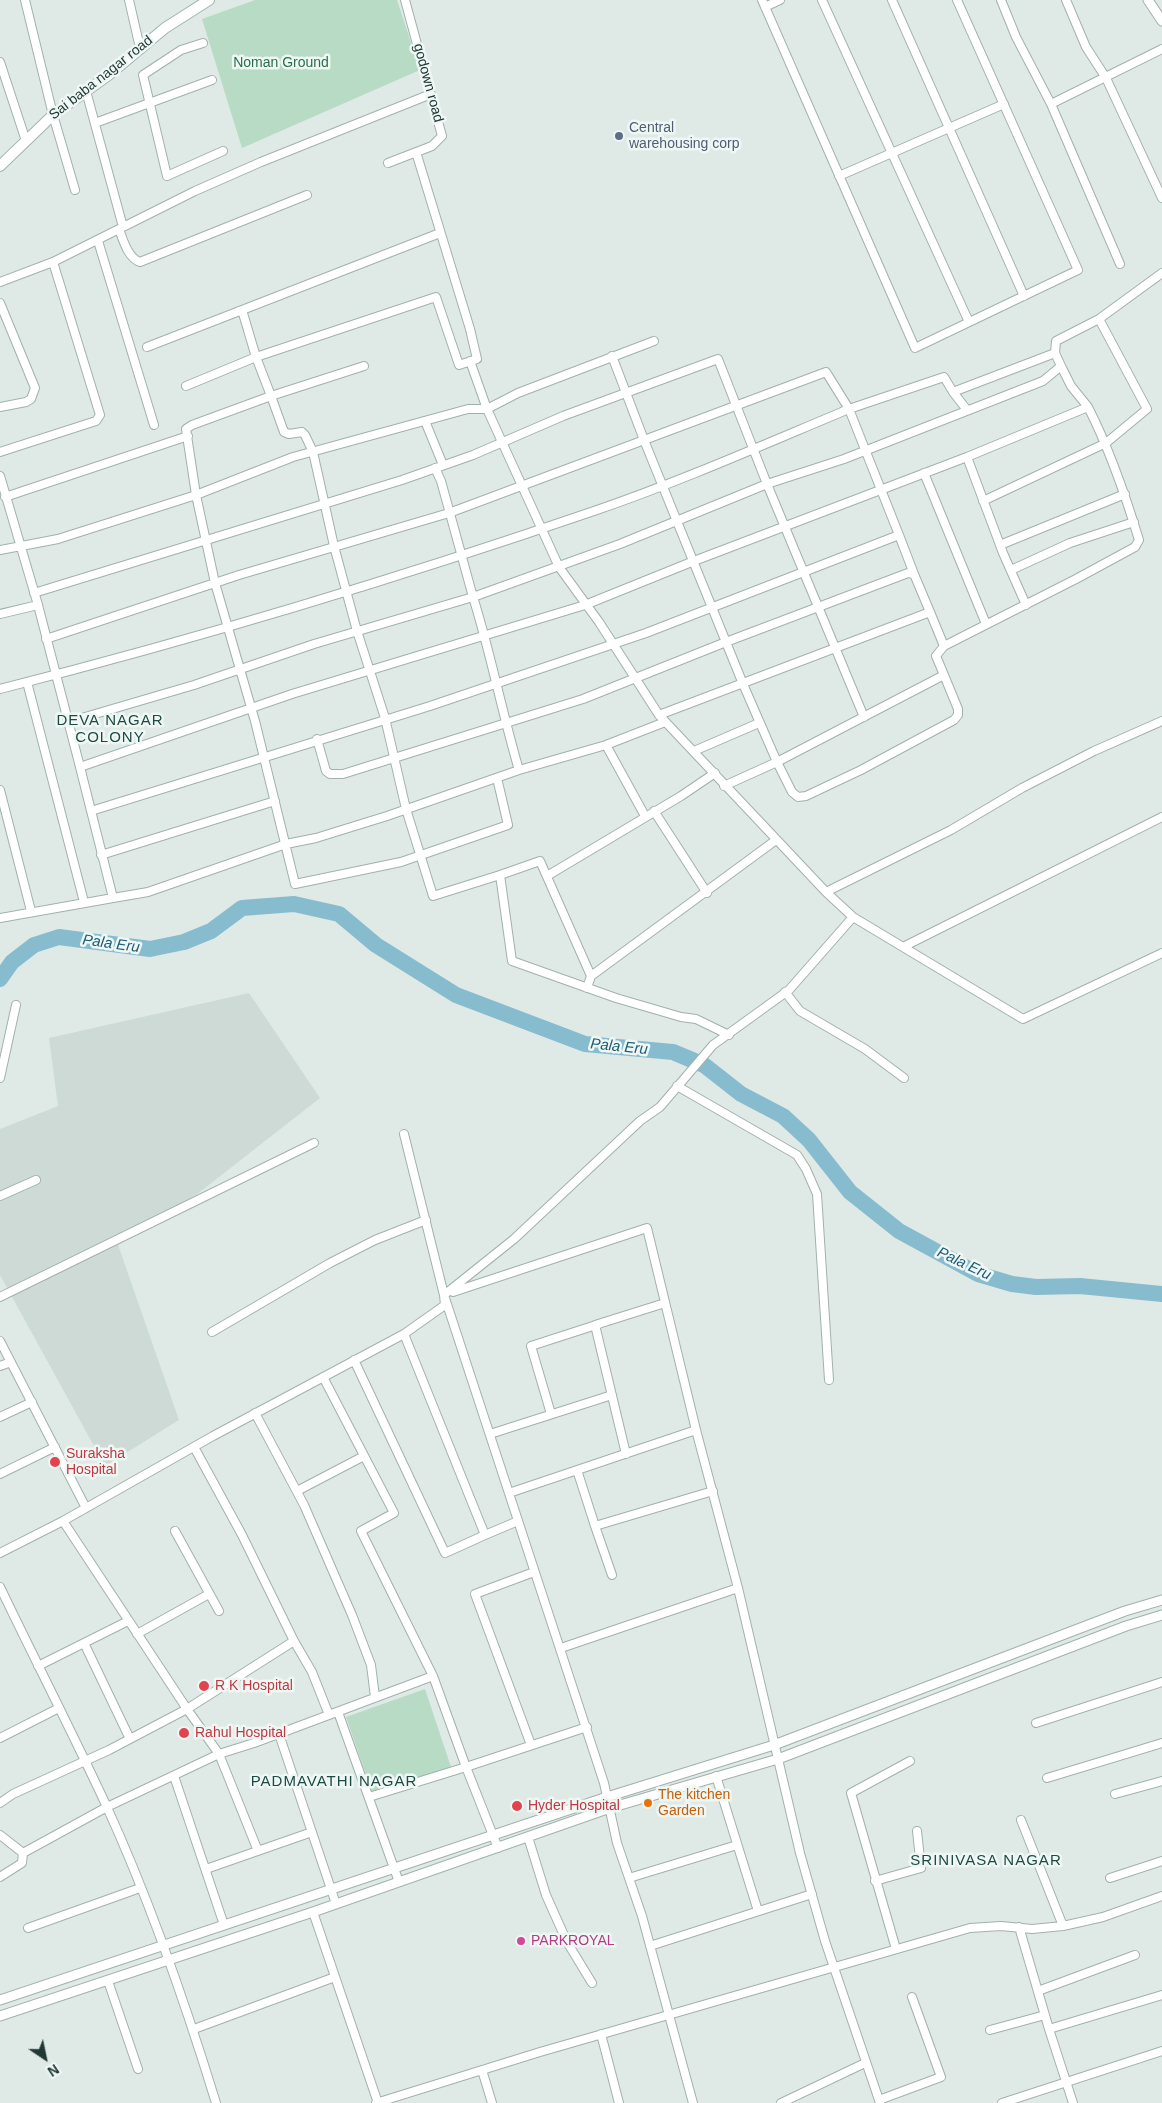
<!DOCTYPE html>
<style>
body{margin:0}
#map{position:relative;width:1162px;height:2103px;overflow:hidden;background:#dfeae6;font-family:Arial,sans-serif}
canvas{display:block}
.north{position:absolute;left:20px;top:2033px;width:50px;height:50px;-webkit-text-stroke:4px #eff7f4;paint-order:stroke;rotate:146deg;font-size:14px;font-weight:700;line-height:20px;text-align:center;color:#203935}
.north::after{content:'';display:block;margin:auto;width:18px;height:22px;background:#203935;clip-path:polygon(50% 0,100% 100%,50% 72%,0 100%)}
</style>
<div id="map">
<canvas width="1162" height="2103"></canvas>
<div class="north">N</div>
</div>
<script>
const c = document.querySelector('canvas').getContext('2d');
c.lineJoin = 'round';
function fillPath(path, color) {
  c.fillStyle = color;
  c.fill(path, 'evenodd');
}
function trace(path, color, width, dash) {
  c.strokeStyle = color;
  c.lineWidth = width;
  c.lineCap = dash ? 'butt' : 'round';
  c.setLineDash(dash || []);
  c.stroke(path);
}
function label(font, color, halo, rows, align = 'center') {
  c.font = font + ' Arial,sans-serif';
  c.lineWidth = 5;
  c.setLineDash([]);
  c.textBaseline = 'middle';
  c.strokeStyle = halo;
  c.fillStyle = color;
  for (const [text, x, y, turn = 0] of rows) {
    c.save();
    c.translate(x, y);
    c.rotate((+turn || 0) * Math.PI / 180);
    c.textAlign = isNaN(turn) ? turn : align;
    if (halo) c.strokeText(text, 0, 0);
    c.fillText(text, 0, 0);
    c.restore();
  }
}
fillPath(new Path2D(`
 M249,993l71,105 -124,97 -80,44 63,181 -74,46 -105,-191v-146l58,-23 -9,-68z`), '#cddad5');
fillPath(new Path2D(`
 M255,0h142l23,70 -178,78 -40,-129z
 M425,1689l26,78 -79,25 -26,-75z`), '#b7dbc5');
trace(new Path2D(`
 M0,979l12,-17 22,-17 25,-8 91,12 34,-7 27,-11 31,-23 52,-4 45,10 37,31 80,50 129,49 88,8 31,13 37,29 42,22 26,24 41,52 49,39 79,43 34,10 24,3 44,-1 82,8`), '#87bccf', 16);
const minor = new Path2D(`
 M25,0l28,115 22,75
 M129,0l11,48
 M762,0l153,348 163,-78 -121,-270
 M822,0l147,322
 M892,0l132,296
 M1001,0l15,37 35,67
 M1066,0l20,47 20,31 56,120
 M765,7l15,-7
 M203,43l-22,7 -38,25 24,101 56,-25
 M0,62l26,79
 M86,91l37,136
 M95,123l117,-43
 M416,152l54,177 7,30 -18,6 -23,-68 -180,60 15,39 -79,29 -6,4 10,66 19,88 40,138 40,163 106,-22 107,-37 -11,-47
 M388,163l44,-17 10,-10 -37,-136
 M839,176l165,-72
 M119,229c4,11 9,29 21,33l167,-67
 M98,241l56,184
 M1120,264l-69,-160 111,-55
 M0,282l53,-20 142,-71 66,-29 170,-68
 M0,303l35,85 -4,11 -5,3 -26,5
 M147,347l293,-114
 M612,356l32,84 99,244 34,78 15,30 6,5 8,-1 55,-26 93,-50 4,-5v-6l-14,-34
 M470,361l17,48 72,158 40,55 60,93 167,177
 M364,366l-93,30 13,36 5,2 13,-2 3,3 8,17 21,94 23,85 28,87 21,91 27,87 67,-21 12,86 104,37 65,19 15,2 33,16
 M1061,366l10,20 17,21
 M186,386l70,-29 -14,-47
 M953,392l14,18
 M425,421l18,44
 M0,452l96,-31 4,-6 -47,-153
 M967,457l36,96 23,52
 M924,473l62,151
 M0,476l38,129 42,162 212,-73 293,-89 109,-44 273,-104 121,-50c22,43 37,87 51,133l-4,7 -59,32 -132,67 -8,10 8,19 -167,87 -53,24
 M5,497l183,-61
 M983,501l123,-58 41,-34 -48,-90
 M899,535l15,39
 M1000,545l125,-51
 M0,550l58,-11 138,-44 97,-38 175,-48h19l31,-16 136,-52
 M1011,570l59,-27 64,-21
 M34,593l368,-113 71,-25 90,-39 155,-57 49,125 -147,60 -147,53 -32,-116 -6,-13
 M0,614l38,-9
 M46,639l193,-64 210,-62 377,-141 23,37 95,-32 9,15 102,-39 1,-12 43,-22 63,-46
 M27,682l57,220
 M0,689c200,-51 399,-111 594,-178 85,-29 171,-67 255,-102l50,126 -253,98 -216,73 -339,105
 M659,715l271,-103 14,34
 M864,717l-97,-233 77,-25 199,-78 18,-15 -6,-13
 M68,722l126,-37 120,-41 159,-47c18,57 29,116 46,173l-132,46 -71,22 -30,6 -138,48 -35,6 -33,-131
 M317,739l9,32 4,3h13l240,-75 143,-57 182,-69 6,1 16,38
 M606,745l39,71
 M694,751l65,-28
 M519,770l87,-25 59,-23
 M0,790l31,121
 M654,811l53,82
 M101,855l174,-54
 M500,875l40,-14 51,115 -4,12
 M547,876l134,-80 34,-23
 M853,917l-27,-25 125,-62 71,-42 72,-37 68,-30
 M0,918l113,-20
 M903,947l120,72 139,-66
 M591,976l185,-136
 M785,992l15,19 65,38 39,29
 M0,1078l16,-73
 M677,1086l120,69 9,14 11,25 12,186
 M404,1134l40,161 160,488 13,60 25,73 51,187
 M0,1196l36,-16
 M453,1292l194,-64 49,202 42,158 62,265 25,88 55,162
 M0,1297l314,-154
 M212,1332l118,-69 45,-23 51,-20
 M404,1334l81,201 33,-14
 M0,1341l86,167
 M354,1360l91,193 40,-18
 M0,1366l11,-4
 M323,1377l71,136 -33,18 72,145
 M255,1413l49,92 48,110 19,50 4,32
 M551,1414l-20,-68 68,-22
 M0,1417l32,-15
 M490,1434l122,-39
 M194,1447l48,88 52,106
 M626,1454l-31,-129 70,-22
 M577,1470l18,56 118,-35
 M0,1474l55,-27
 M297,1491l67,-35
 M509,1493l187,-63
 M63,1521l124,188 107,-68 18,31 17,43
 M595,1526l17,49
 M175,1531l44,80
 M0,1553l63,-32 150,-85 191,-102 41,-29 -1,-10 70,-56 126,-118 20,-14 53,-62 76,-55 64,-73 50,30 259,-130
 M0,1587c35,73 72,145 106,218 44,96 79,197 110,298
 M137,1634l72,-40
 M84,1643l46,96
 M561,1648l177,-60
 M38,1666l90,-45
 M338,1712l61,170
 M1036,1723l126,-41
 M279,1734l57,170
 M0,1738l59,-30
 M531,1745l-56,-151 59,-22
 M174,1776l50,149
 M716,1776l42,135
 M1047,1778l115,-35
 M1115,1794l47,-13
 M369,1797l97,-30 32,81
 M0,1803l13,-9 96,-44 78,-41 32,45 -112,53 -84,46
 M1021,1820l42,106
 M0,1835l23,18 -1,10 -22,14
 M528,1837l18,58 21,47 25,41
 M258,1851l-39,-97 35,-11 179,-67 33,91 121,-40
 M206,1869l106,-37
 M629,1878l108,-33
 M1110,1878l52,-17
 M875,1881l46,-13 -4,-37
 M313,1912l65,191
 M1019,1927l30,102 113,-34
 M28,1928l112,-40
 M650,1946l162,-52
 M896,1949l-45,-156 59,-32
 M108,1981l30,88
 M1038,1991l97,-36
 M194,2029l141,-52
 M1049,2029l24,74
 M990,2030l55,-15
 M601,2034l18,69
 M482,2070l10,33
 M879,2100l62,-23 -29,-80
 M376,2103l164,-51 430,-124 31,-2 31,3 31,-3 40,-9 59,-21
 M781,2103l84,-40
 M1002,2103l160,-52`);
const tertiary = new Path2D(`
 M1148,0l14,21
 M0,2000l607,-203 167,-52 351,-134 37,-11
 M0,2016l313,-104 297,-104 168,-49 348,-133 36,-11`);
const secondary = new Path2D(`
 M0,166l53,-51 57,-41 55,-46 44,-28`);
trace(minor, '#a2b1ad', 10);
trace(tertiary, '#a2b1ad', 11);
trace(secondary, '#9eb5af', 12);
trace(minor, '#fff', 8);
trace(tertiary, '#fff', 9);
trace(secondary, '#fff', 10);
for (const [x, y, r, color] of [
 [619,136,5,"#5c6f8a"],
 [55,1462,6,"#e0444e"],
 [204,1686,6,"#e0444e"],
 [184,1733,6,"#e0444e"],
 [648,1803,5,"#e8710a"],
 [517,1806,6,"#e0444e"],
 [521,1941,5,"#d1479c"]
]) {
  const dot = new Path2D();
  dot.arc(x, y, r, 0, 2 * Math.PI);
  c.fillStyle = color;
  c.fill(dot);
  trace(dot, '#eff7f4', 2);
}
label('14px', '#2b6f4d', '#eff7f4', [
 ["Noman Ground",281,63]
]);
label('14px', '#203935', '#eff7f4', [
 ["Sai baba nagar road",101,78,-38],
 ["godown road",428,83,75]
]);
label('14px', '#4e5e75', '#eff7f4', [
 ["Central",629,128],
 ["warehousing corp",629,144]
], 'left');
label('14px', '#be3a42', '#eff7f4', [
 ["Suraksha",66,1454],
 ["Hospital",66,1470],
 ["R K Hospital",215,1686],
 ["Rahul Hospital",195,1733],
 ["Hyder Hospital",528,1806]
], 'left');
label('14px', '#c56008', '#eff7f4', [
 ["The kitchen",658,1795],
 ["Garden",658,1811]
], 'left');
label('14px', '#b23c85', '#eff7f4', [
 ["PARKROYAL",531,1941]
], 'left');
c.letterSpacing = '1px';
label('15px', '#1d4b44', '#eff7f4', [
 ["DEVA NAGAR",110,721],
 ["COLONY",110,738],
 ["PADMAVATHI NAGAR",334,1782],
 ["SRINIVASA NAGAR",986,1861]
]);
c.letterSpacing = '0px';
label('italic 15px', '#1c5c74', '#eff7f4', [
 ["Pala Eru",111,944,8],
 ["Pala Eru",619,1047,6],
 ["Pala Eru",964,1264,25]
]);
</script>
